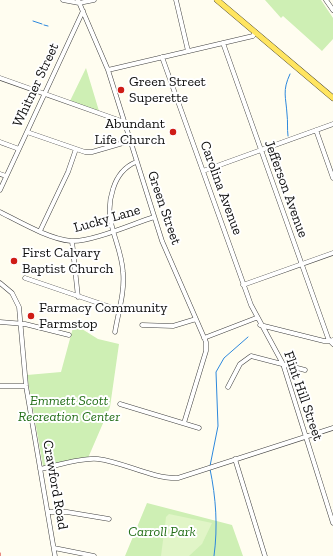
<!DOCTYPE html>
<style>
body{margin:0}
canvas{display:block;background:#fffdf0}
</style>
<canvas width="333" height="556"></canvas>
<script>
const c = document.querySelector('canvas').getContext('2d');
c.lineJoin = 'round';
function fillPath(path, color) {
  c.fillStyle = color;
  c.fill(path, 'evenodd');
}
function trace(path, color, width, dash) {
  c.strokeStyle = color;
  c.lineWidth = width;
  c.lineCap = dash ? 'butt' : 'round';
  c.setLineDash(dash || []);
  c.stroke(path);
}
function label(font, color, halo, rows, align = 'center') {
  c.font = font + ' "Zilla Slab",serif';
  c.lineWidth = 4;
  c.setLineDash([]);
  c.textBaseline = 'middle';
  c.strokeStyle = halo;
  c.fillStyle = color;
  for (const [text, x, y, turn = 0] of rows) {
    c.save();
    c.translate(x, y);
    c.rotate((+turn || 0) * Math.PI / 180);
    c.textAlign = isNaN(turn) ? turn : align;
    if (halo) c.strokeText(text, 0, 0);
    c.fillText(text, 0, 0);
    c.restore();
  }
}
fillPath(new Path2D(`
 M265,0h56l12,18v21l-11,12 -39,-35 -2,2z
 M86,68l13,43 -29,-10z
 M74,324l24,15 21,5 -9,63 -22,51 -45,8 -16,-91 34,-3z
 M147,503l85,22 11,31h-118z`), '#ceefb4');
fillPath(new Path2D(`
 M169,514l43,9 -10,21 -13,12h-28l5,-39z`), '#e1f5c7');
trace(new Path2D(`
 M33,21l9,3
 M44,25l4,1
 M288,136c-1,-8 0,-14 -1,-22 -1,-17 -5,-23 3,-40
 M210,466l8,-40 -2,-54 8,-14 24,-21
 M210,469c6,29 8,57 4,87`), '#2d88dc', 1);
const minor = new Path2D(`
 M63,0l16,3 15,-3
 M78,0l30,70 54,171 44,101v9l-22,72
 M176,0l12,51
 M326,0l7,10
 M223,43l105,295 2,3 3,-1
 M162,57l89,248 32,59 50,159
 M108,70l145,-34 2,-4
 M0,78l124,44
 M316,130l17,48
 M27,132l58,20h7l38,-11
 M0,142l19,7
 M203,171l130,-47
 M0,174l6,2
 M0,190l83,-179
 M0,212c20,10 49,27 71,29 21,1 61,-17 83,-24
 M40,231l28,-59 8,-23
 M72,241l6,56
 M25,278l94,32
 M0,283l12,10 7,14 7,79 29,170
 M243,285l90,-32
 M0,322l25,2 44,11
 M142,325l31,1 23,-7
 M260,325l64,16h6l3,3
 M115,332c3,-19 10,-40 8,-60 -2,-31 -21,-50 -10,-83 4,-13 11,-22 23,-27
 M204,338l52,-20
 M0,386h26
 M228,387l12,-23 11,-8 54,14
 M120,404l79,24
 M235,459l30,97
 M40,469c16,-3 42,-12 58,-10 26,3 54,20 80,19l155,-50
 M49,512h18l42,7
 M54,548l40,8`);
const major = new Path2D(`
 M217,0l116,98`);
trace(minor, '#414141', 5);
trace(major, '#1f1f1f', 6);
trace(minor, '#fff', 4);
trace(major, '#ffe560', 5.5);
trace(new Path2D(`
 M0,553v3`), '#cf1c16', 1);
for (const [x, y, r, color] of [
 [121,90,4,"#cf1c16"],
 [173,132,4,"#cf1c16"],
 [14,261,4,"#cf1c16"],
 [31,316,4,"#cf1c16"]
]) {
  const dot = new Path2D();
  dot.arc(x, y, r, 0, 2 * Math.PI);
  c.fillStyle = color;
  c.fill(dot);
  trace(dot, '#fff', 1.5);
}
label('14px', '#0e0e0e', '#fff', [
 ["Green Street",129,82],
 ["Superette",129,98],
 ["Abundant",165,124,"right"],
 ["Life Church",165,140,"right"],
 ["First Calvary",22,253],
 ["Baptist Church",22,269],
 ["Farmacy Community",39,308],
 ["Farmstop",39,324]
], 'left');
label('14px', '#0e0e0e', '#fff', [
 ["Whitner Street",36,85,-65],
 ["Carolina Avenue",221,188,70],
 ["Jefferson Avenue",286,189,70],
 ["Green Street",164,208,71],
 ["Lucky Lane",107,219,-16],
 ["Flint Hill Street",303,396,71],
 ["Crawford Road",55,485,80]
]);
label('italic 14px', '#226e17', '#fff', [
 ["Emmett Scott",69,401],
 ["Recreation Center",69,417],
 ["Carroll Park",162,532]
]);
</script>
